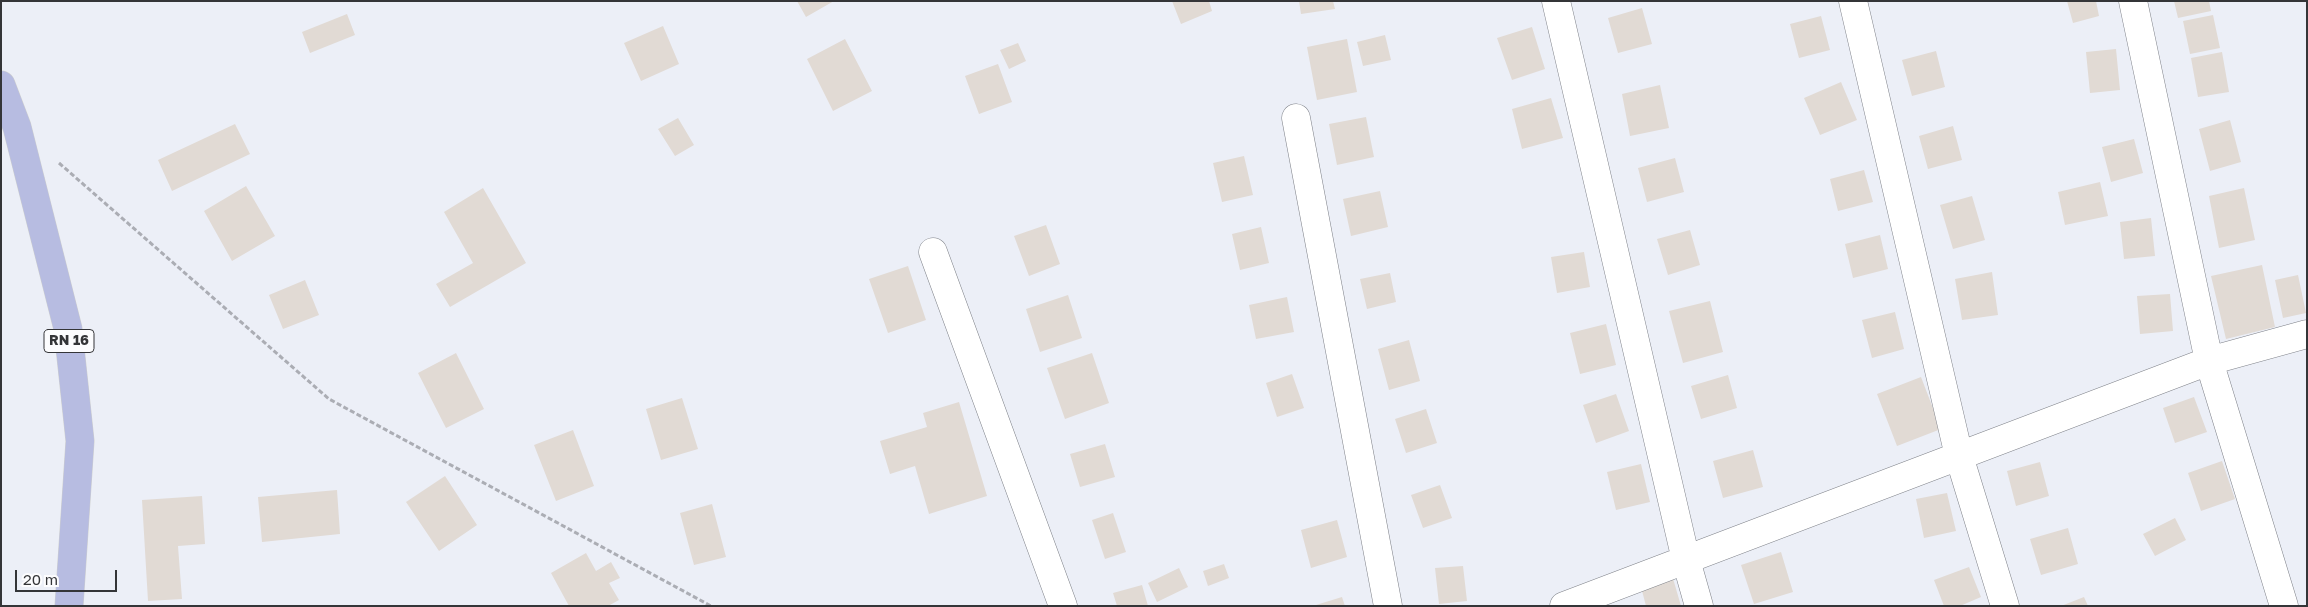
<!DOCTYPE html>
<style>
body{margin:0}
#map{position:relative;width:2308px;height:607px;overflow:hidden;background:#eceff7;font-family:"Golos Text",sans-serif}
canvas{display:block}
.frame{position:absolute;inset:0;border:2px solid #343538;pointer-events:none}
.scale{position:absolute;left:15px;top:570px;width:102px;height:22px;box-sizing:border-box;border:2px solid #343538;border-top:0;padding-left:6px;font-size:15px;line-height:18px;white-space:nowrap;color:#343538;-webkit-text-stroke:4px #fcfcfe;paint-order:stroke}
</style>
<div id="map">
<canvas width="2308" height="607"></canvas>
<div class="frame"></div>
<div class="scale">20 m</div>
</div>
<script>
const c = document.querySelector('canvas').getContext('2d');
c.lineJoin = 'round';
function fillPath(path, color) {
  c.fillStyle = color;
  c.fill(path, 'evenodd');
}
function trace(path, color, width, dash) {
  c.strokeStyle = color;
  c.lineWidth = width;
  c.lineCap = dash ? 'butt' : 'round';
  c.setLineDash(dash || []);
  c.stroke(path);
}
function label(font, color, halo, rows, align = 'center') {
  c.font = font + ' "Golos Text",sans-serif';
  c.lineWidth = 4;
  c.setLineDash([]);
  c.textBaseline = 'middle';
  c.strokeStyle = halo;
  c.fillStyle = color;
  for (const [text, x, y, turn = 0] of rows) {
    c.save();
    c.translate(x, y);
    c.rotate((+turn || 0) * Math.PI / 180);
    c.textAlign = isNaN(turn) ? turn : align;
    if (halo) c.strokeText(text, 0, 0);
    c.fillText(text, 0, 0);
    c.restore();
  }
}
fillPath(new Path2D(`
 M797,1h37l-28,16z
 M1172,1h37l3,10 -31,13z
 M1299,1h34l2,8 -34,5z
 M2067,1h29l3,15 -26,7z
 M2174,1h35l2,10 -33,7z
 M1642,8l10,36 -34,9 -10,-35z
 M347,14l8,21 -45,18 -8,-21z
 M2213,15l7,33 -30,6 -7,-33z
 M1821,16l9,34 -31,8 -9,-34z
 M663,26l16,38 -38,17 -17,-38z
 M1532,27l13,42 -33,11 -15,-42z
 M1385,35l6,25 -28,6 -6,-24z
 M845,39l27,52 -39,20 -26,-52z
 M1347,39l10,53 -40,8 -10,-53z
 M1018,43l8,18 -17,8 -9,-19z
 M2116,49l4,41 -30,3 -4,-41z
 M1936,51l9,36 -33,9 -10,-36z
 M2222,52l7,40 -31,5 -7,-39z
 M998,64l14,38 -33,12 -14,-38z
 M1841,82l16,38 -37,15 -16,-37z
 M1660,85l9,43 -39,8 -8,-42z
 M1551,98l12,40 -41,11 -10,-40z
 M1366,117l8,40 -37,8 -8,-41z
 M678,118l16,27 -19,11 -17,-27z
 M2230,120l11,42 -31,9 -11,-42z
 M235,124l15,30 -78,37 -14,-31z
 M1953,126l9,34 -34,9 -9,-33z
 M2134,139l9,34 -32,9 -9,-35z
 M1244,156l9,39 -31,7 -9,-39z
 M1675,158l9,34 -37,10 -9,-34z
 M1864,170l9,32 -35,9 -8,-32z
 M2100,182l8,34 -43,9 -7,-33z
 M246,186l29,50 -43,25 -28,-50z
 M483,188l43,75 -76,44 -14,-23 37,-21 -29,-51z
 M2244,188l11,52 -36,8 -10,-52z
 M1380,191l8,36 -37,9 -8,-37z
 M1972,196l13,44 -32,9 -13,-44z
 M2151,218l4,38 -31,3 -4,-37z
 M1046,225l14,39 -31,12 -15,-40z
 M1261,227l8,36 -29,7 -8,-36z
 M1690,230l10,35 -32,10 -11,-36z
 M1880,235l8,34 -35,9 -8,-34z
 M1584,252l6,35 -33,6 -6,-36z
 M2262,265l13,62 -49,12 -15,-63z
 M908,266l18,54 -38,13 -19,-54z
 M1992,272l6,43 -36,5 -7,-41z
 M1390,273l6,29 -29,7 -7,-30z
 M2298,275l8,38 -23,5 -8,-38z
 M305,280l14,35 -36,14 -14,-34z
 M2170,294l3,37 -33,3 -3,-38z
 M1068,295l14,43 -42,14 -14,-43z
 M1287,297l7,35 -38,7 -7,-34z
 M1710,301l13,51 -40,11 -14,-52z
 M1895,312l9,37 -32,9 -10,-38z
 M1606,324l10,41 -36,9 -10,-41z
 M1409,340l11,41 -31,9 -11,-41z
 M456,353l28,56 -38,19 -28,-55z
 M1092,353l17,50 -44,16 -18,-51z
 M1292,374l12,34 -27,9 -11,-34z
 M1728,375l9,33 -36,11 -10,-33z
 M1921,377l20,52 -44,17 -20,-52z
 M1616,394l13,37 -33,12 -13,-38z
 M2194,397l13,35 -32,11 -12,-35z
 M682,398l16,51 -37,11 -15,-51z
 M959,402l28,94 -58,18 -14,-48 -25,8 -10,-33 47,-14 -4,-14z
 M1426,409l11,34 -31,10 -11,-34z
 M573,430l21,56 -38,15 -22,-56z
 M1105,444l10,33 -35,10 -10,-33z
 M1753,450l10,37 -40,11 -10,-37z
 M2222,461l13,38 -34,12 -13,-38z
 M2040,462l9,34 -33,10 -9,-35z
 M1641,464l9,38 -34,8 -9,-38z
 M445,476l32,49 -38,26 -33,-49z
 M1440,485l12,33 -29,10 -12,-33z
 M337,490l3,44 -78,8 -4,-45z
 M1947,493l9,38 -32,7 -8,-39z
 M202,496l3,48 -27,2 4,53 -34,2 -6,-101z
 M712,504l14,53 -32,8 -14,-52z
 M1113,513l13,39 -21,7 -13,-39z
 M2175,518l11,22 -31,16 -12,-22z
 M1337,520l10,37 -36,11 -10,-38z
 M2068,528l10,36 -37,11 -11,-36z
 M1781,552l12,40 -39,12 -13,-39z
 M586,553l10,18 15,-9 9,16 -11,5 10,17 -11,6h-39l-18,-33z
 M1224,564l5,14 -21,8 -5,-15z
 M1463,566l4,35 -28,3 -4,-36z
 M1969,567l12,30 -21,9h-16l-10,-26z
 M1179,568l9,19 -31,15 -9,-19z
 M1672,575l9,31h-35l-6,-23z
 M1142,585l6,21h-31l-4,-13z
 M1342,597l3,9h-29v-1z
 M2084,597l4,9h-27z`), '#e1dad4');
const minor = new Path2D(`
 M1556,1l130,559 13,46
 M1853,1l106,455 46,150
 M2133,1l76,360 75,245
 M1296,118l92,488
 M933,252l130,354
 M1564,606l645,-245 98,-27`);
const major = new Path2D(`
 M1,85l16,42 51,202 12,112 -11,165`);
trace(minor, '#7f8289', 29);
trace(major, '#cecfcf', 29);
trace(new Path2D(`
 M59,163l270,236 382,207`), '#abadb4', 3, [5, 2.5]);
trace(minor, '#fff', 28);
trace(major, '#b7bce1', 28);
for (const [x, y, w] of [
 [69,341,50]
]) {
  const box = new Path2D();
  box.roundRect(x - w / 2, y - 11.5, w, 23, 4);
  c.fillStyle = '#fcfcfe';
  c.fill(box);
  trace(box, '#343538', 1);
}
label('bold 14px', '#343538', null, [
 ["RN 16",69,341]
]);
</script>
